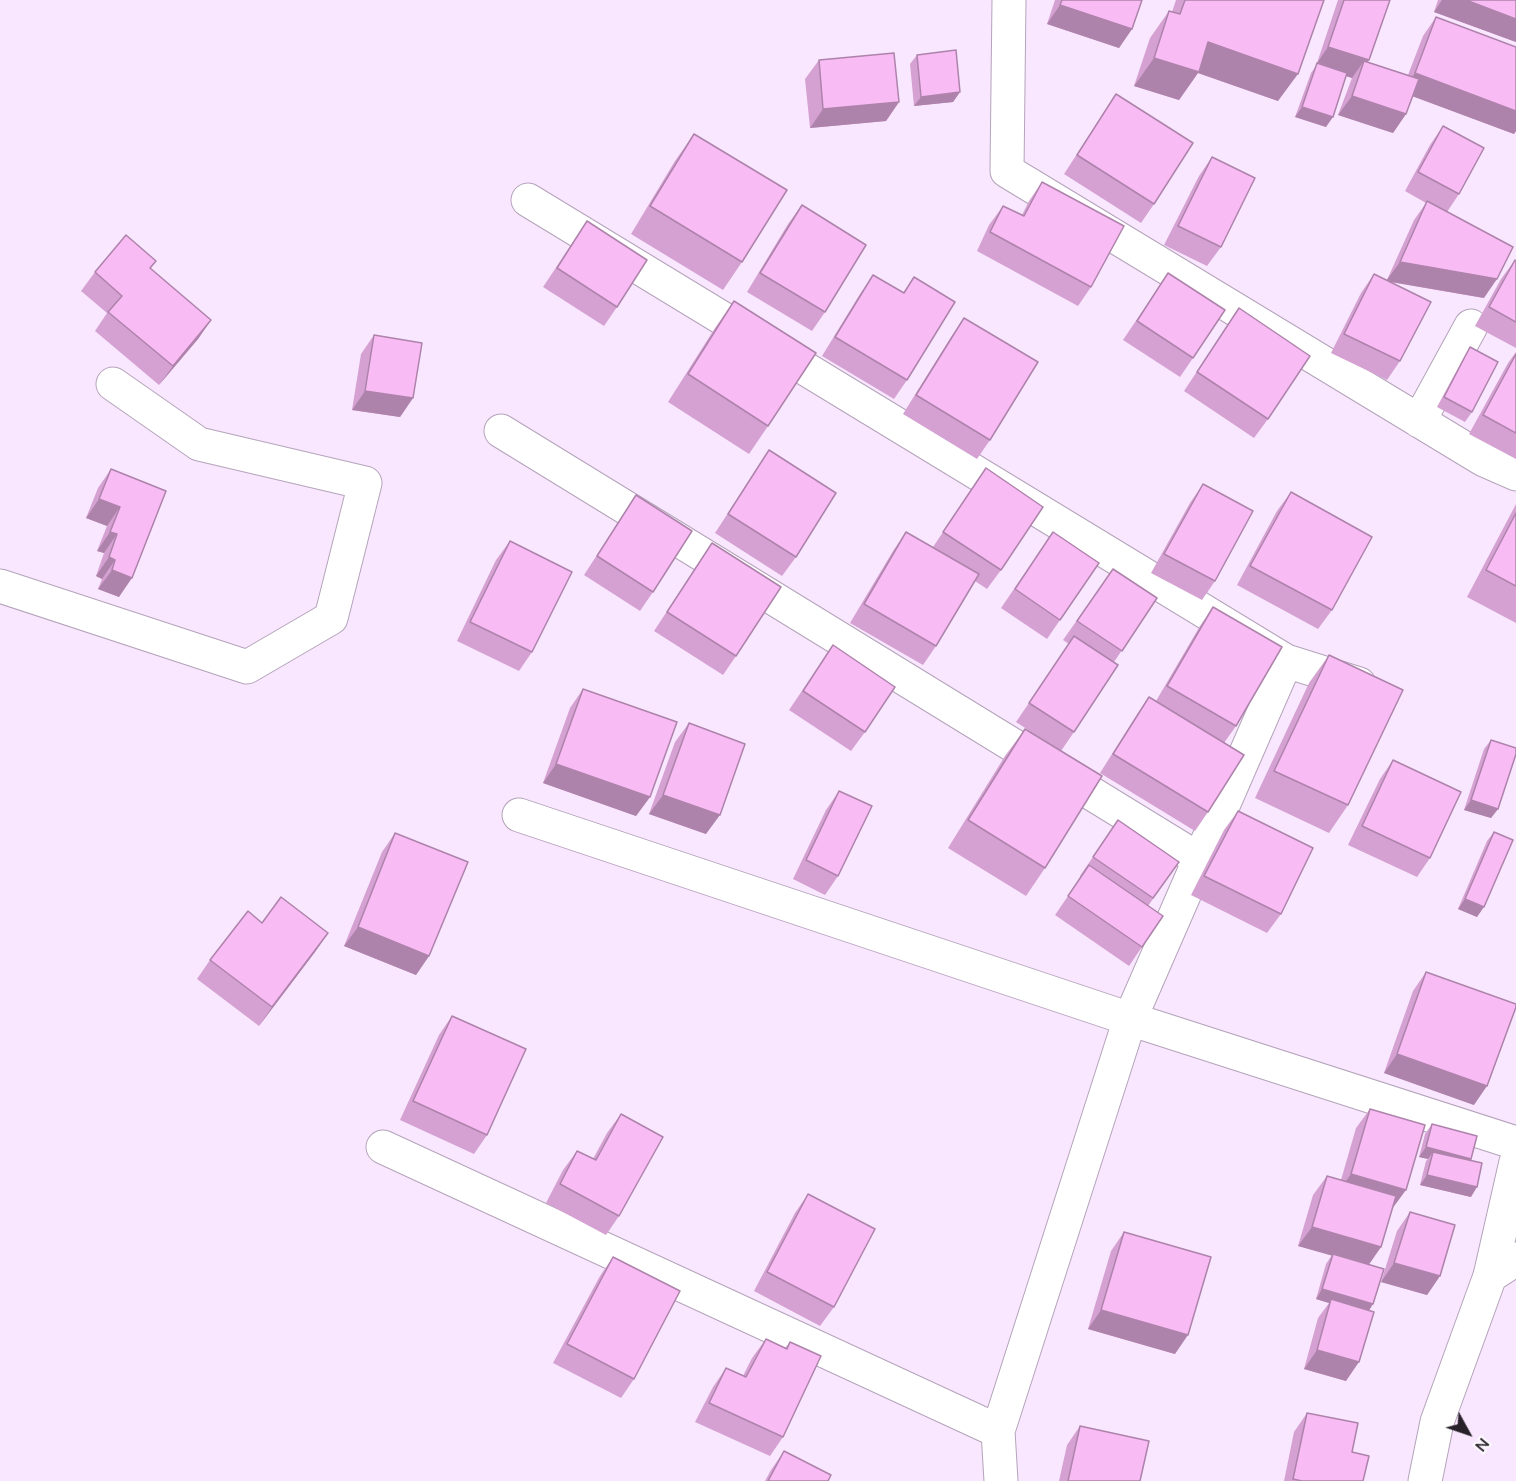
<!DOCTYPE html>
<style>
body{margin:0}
#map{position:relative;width:1516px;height:1481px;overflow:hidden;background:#f9e7ff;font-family:"Nunito Sans",sans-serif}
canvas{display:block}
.north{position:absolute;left:1438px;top:1403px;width:60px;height:60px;-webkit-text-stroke:4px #fefaff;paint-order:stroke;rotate:130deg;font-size:16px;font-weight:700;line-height:24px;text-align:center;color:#28212a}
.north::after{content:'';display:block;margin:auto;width:21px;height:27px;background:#28212a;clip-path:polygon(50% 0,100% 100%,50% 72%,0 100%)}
</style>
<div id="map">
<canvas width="1516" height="1481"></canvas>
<div class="north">N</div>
</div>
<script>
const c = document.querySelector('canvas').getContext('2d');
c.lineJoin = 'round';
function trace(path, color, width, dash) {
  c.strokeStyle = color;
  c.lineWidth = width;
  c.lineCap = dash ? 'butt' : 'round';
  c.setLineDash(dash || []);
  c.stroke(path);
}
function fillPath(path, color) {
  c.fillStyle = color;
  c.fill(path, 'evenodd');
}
const minor = new Path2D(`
 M1009,0l-2,171 477,289 32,14
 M528,200l758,461 -156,358 386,124
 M1419,421l52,-95
 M501,431l699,429
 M0,586l247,81 84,-49 34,-135 -166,-39 -86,-60
 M1286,661l73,23
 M519,815l611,204 -132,412 3,50
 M383,1147l615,284
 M1490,1276l26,-114`);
const major = new Path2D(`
 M1425,1481l12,-59 53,-146 26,-17`);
trace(minor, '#b4a4ba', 35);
trace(major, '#b4a4ba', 35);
trace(minor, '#fff', 33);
trace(major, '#fff', 33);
fillPath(new Path2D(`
 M1055,0h87l-10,29 -13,19 -72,-24z
 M1176,0h148l-46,101 -80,-28 -19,27 -45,-14 16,-48 19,-27 3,1z
 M1338,0h52l-22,62 40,13 15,-39 13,-19 80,30v84l-2,3 -101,-38 -7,18 -13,19 -55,-18 14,-37 -6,-2 -20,51 -31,-10 16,-44 5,-7z
 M1438,0h78v42l-82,-30z
 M917,55l43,37 -7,10 -39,4 -4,-42z
 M819,60l80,42 -13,19 -76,7 -5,-49z
 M1116,94l38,110 -13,19 -77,-49z
 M1443,126l16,68 -12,18 37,86 -94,-16 10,79 -13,19 -56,-27 30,-60 13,-19 13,6 27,-60 12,-17 -21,-12 25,-46z
 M694,134l48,128 -19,28 -92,-56 44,-73z
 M1212,157l9,90 -14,19 -43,-21 35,-69z
 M1042,182l49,105 -13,19 -101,-55 12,-26 14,-19 19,9 7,-14z
 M802,205l23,107 -13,19 -65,-39 41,-68z
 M587,221l30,86 -13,19 -61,-39z
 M1515,260l1,1v87l-41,-22 26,-47z
 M156,261l-6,8 61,51 -13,19 -39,46 -64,-54 12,-18 -26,-22 14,-19z
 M1168,273l25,85 -13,19 -57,-37z
 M873,275l30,18 11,-16 -7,103 -13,19 -72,-43 38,-62z
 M734,301l34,125 -19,28 -81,-52 47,-74z
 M1239,308l29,111 -14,19 -70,-47z
 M964,318l26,122 -13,19 -74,-45 48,-77z
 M374,335l39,63 -13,19 -48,-7 9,-56z
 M1470,347l2,65 -7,10 -28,-15 27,-50z
 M1516,352v107l-47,-25 39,-71z
 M769,450l27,107 -14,19 -67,-43z
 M986,468l15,102 -14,19 -12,-8 -39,65 -13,19 -73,-42 43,-72 13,-19 27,15z
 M111,469l55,22 -47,106 -21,-8 4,-10 -6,-3 8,-23 -7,-2 10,-25 -21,-8 12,-30z
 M1203,484l12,97 -13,19 -51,-27 39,-70z
 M1291,492l41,118 -14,19 -81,-44 40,-74z
 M636,495l17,97 -13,19 -56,-36z
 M1516,504v119l-49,-26z
 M1053,532l46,31 -52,76 -46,-31z
 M510,541l22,111 -13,19 -62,-30 39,-81z
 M712,543l24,113 -13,19 -69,-44z
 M1113,569l44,29 -43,64 -40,70 -13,19 -16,117 -19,28 -78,-48 57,-92 20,-27 26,16 -35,-23 53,-78 -6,-4z
 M1213,607l23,119 -12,17 -16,69 -13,19 -95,-58 36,-57 13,-19 7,4 44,-75z
 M833,645l32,87 -14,19 -62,-41z
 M1329,655l19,150 -19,28 -74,-35 54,-115z
 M583,689l67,108 -14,19 -93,-33 27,-75z
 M689,723l17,111 -57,-20 26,-72z
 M1491,740l7,69 -7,9 -27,-8 20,-61z
 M1393,760l37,98 -13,19 -69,-32 32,-66z
 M839,791l-1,85 -13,19 -32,-16 33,-69z
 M1238,811l43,103 -14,19 -76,-38 33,-65z
 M1118,820l61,42 -31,44 15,10 -34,50 -74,-51 26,-38 -1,-1z
 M1494,832l-17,85 -19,-8 29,-68z
 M395,833l34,123 -13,19 -72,-29 38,-94z
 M262,923l66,10 -13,19 -56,74 -62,-47 13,-19z
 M1426,972l48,133 -90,-32 29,-82z
 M452,1016l35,119 -13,19 -74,-34 39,-85z
 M1370,1109l22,100 -11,38 -13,18 1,45 -23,71 -42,-12 14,-51 11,-15 -13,-4 10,-35 6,-9 -34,-9 15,-51 14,-19 14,4 15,-52z
 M621,1114l-2,102 -13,19 -60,-32 17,-33 14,-19 16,8 14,-26z
 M1432,1124l38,36 1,37 -51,-12 6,-24 2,-2 -9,-2 6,-23z
 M808,1194l26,113 -14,19 -66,-35 41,-78z
 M1410,1212l30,64 -13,19 -46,-13 16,-51z
 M1124,1232l51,122 -87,-25 23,-78z
 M613,1257l21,122 -13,19 -68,-35 47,-87z
 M766,1339l19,9 5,-6 -7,95 -13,19 -75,-34 18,-35 13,-19 17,8 9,-18z
 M1307,1413l45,39 11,29h-79l10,-49z
 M1080,1426l60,55h-81l8,-36z
 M784,1451l44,30h-63l6,-11z`), '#d5a1d2');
fillPath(new Path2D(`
 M1442,0h24l50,19v23l-82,-30z
 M1060,5l72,24 -13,19 -72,-24z
 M1208,42l90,32 -20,27 -80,-28 -19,27 -45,-14 20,-28z
 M1328,47l41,13 -10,14 5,-13 -12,17 -36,-12 1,-3 -2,3z
 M1415,73l101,38v20l-2,3 -113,-42z
 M960,92l-7,10 -39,4 7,-9z
 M1352,96l54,18 -13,19 -55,-18z
 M899,102l-13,19 -76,7 13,-19z
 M1302,107l31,10 -7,10 -31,-10z
 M1400,262l97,17 -13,19 -98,-17z
 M211,320l-13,19 -39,46 14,-19z
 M365,391l48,7 -13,19 -48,-7z
 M99,499l21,8 -13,19 -21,-8z
 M110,532l7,2 -13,19 -7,-2z
 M109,557l6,3 -13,19 -6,-3z
 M112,570l20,8 -13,19 -21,-8z
 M556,764l94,33 -14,19 -93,-33z
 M663,795l57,20 -14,19 -57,-20z
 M1471,800l27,9 -7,9 -27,-8z
 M1465,899l19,8 -7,10 -19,-8z
 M358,927l71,29 -13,19 -72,-29z
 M328,933l-13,19 -56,74 13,-19z
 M1397,1054l90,32 -13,19 -90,-32z
 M1426,1147l45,12 -7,9 -31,-16 -5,7 -9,-2z
 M1351,1174l55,16 -14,19 -55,-16z
 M1427,1175l50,12 -6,10 -51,-12z
 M1312,1227l69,20 -13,19 -70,-20z
 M1394,1263l46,13 -13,19 -46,-13z
 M1322,1289l51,15 -6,10 -36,-15 -2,4 -13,-4z
 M1101,1310l87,25 -13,19 -87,-25z
 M1317,1350l42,12 -13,19 -42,-12z`), '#ae83ab');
const building = new Path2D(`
 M1062,0h80l-10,29 -72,-24z
 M1185,0h139l-26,74 -90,-32 -9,30 -45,-14 15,-47 11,3z
 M1344,0h46l-21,60 -41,-13z
 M1466,0h50v19z
 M1436,17l80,30v64l-101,-38z
 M956,50l4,42 -39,5 -4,-42z
 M894,53l5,49 -76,7 -4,-49z
 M1364,61l55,18 -13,35 -54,-18z
 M1317,63l30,10 -14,44 -31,-10z
 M1116,94l77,49 -39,61 -77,-49z
 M1443,126l41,22 -25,46 -41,-22z
 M694,134l93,56 -45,72 -92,-56z
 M1212,157l43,21 -34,69 -43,-21z
 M1042,182l82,44 -33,61 -101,-55 13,-26 21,10z
 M1427,201l86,46 -16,32 -97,-17z
 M802,205l64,40 -41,67 -65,-39z
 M587,221l60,39 -30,47 -60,-39z
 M126,235l30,26 -6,7 61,52 -38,46 -65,-54 14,-16 -27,-24z
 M1515,260l1,1v61l-27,-15z
 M1168,273l57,37 -32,48 -56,-37z
 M1374,274l57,28 -31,59 -56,-27z
 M873,275l31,18 10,-16 41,25 -48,78 -72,-43z
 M734,301l82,52 -48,73 -80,-52z
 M1239,308l71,48 -42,63 -71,-47z
 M964,318l74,44 -48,78 -74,-45z
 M374,335l48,8 -9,55 -48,-7z
 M1470,347l28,15 -26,50 -28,-15z
 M1516,354v79l-33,-18z
 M769,450l67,43 -40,64 -68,-43z
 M986,468l57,39 -42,63 -58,-38z
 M111,469l55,22 -34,87 -20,-8 3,-10 -6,-3 8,-23 -7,-2 10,-25 -21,-8z
 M1203,484l50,27 -38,70 -51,-27z
 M1291,492l81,45 -40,73 -82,-44z
 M636,495l56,36 -39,61 -56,-36z
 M1516,513v73l-30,-16z
 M906,532l73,42 -43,72 -72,-42z
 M1053,532l46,31 -39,57 -45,-31z
 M510,541l62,31 -40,80 -62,-30z
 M712,543l69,44 -45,69 -69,-44z
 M1113,569l44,29 -35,53 -45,-30z
 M1213,607l69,40 -46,79 -69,-40z
 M1074,636l44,29 -44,67 -45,-29z
 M833,645l62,42 -30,45 -62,-41z
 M1329,655l74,35 -55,115 -74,-34z
 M583,689l94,33 -27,75 -94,-33z
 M1149,697l95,58 -36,57 -95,-58z
 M689,723l56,21 -25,71 -57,-20z
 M1025,729l77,47 -57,92 -77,-48z
 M1491,740l25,8v6l-18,55 -27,-9z
 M1393,760l68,32 -31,66 -68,-32z
 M839,791l33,15 -34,70 -32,-16z
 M1238,811l75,37 -32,66 -77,-38z
 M1118,820l61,42 -26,36 -60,-41z
 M1494,832l19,8 -29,67 -19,-8z
 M395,833l73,29 -39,94 -71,-29z
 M1089,865l74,51 -21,31 -74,-51z
 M281,897l47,36 -56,74 -62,-47 38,-49 14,12z
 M1426,972l90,32v3l-29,79 -90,-32z
 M452,1016l74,33 -39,86 -74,-34z
 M1370,1109l55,16 -19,65 -55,-16z
 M621,1114l42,23 -44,79 -59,-32 17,-33 19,9z
 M1432,1124l45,12 -6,23 -45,-12z
 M1433,1152l49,11 -5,24 -50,-12z
 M1327,1176l69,20 -15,51 -69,-20z
 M808,1194l67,35 -41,78 -67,-35z
 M1410,1212l45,13 -15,51 -46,-13z
 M1124,1232l87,25 -23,78 -87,-25z
 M1333,1254l51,15 -11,35 -51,-15z
 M613,1257l67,34 -46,88 -67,-35z
 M1331,1299l43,13 -15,50 -42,-12z
 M766,1339l21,10 3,-7 31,14 -38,81 -74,-34 17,-35 20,9z
 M1307,1413l51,10 -6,29 17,4 -6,25h-61l-9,-2z
 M1080,1426l69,15 -9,40h-72z
 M784,1451l47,24 -3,6h-60z`);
fillPath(building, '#f8bbf4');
trace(building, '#ae83ab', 1.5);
</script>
